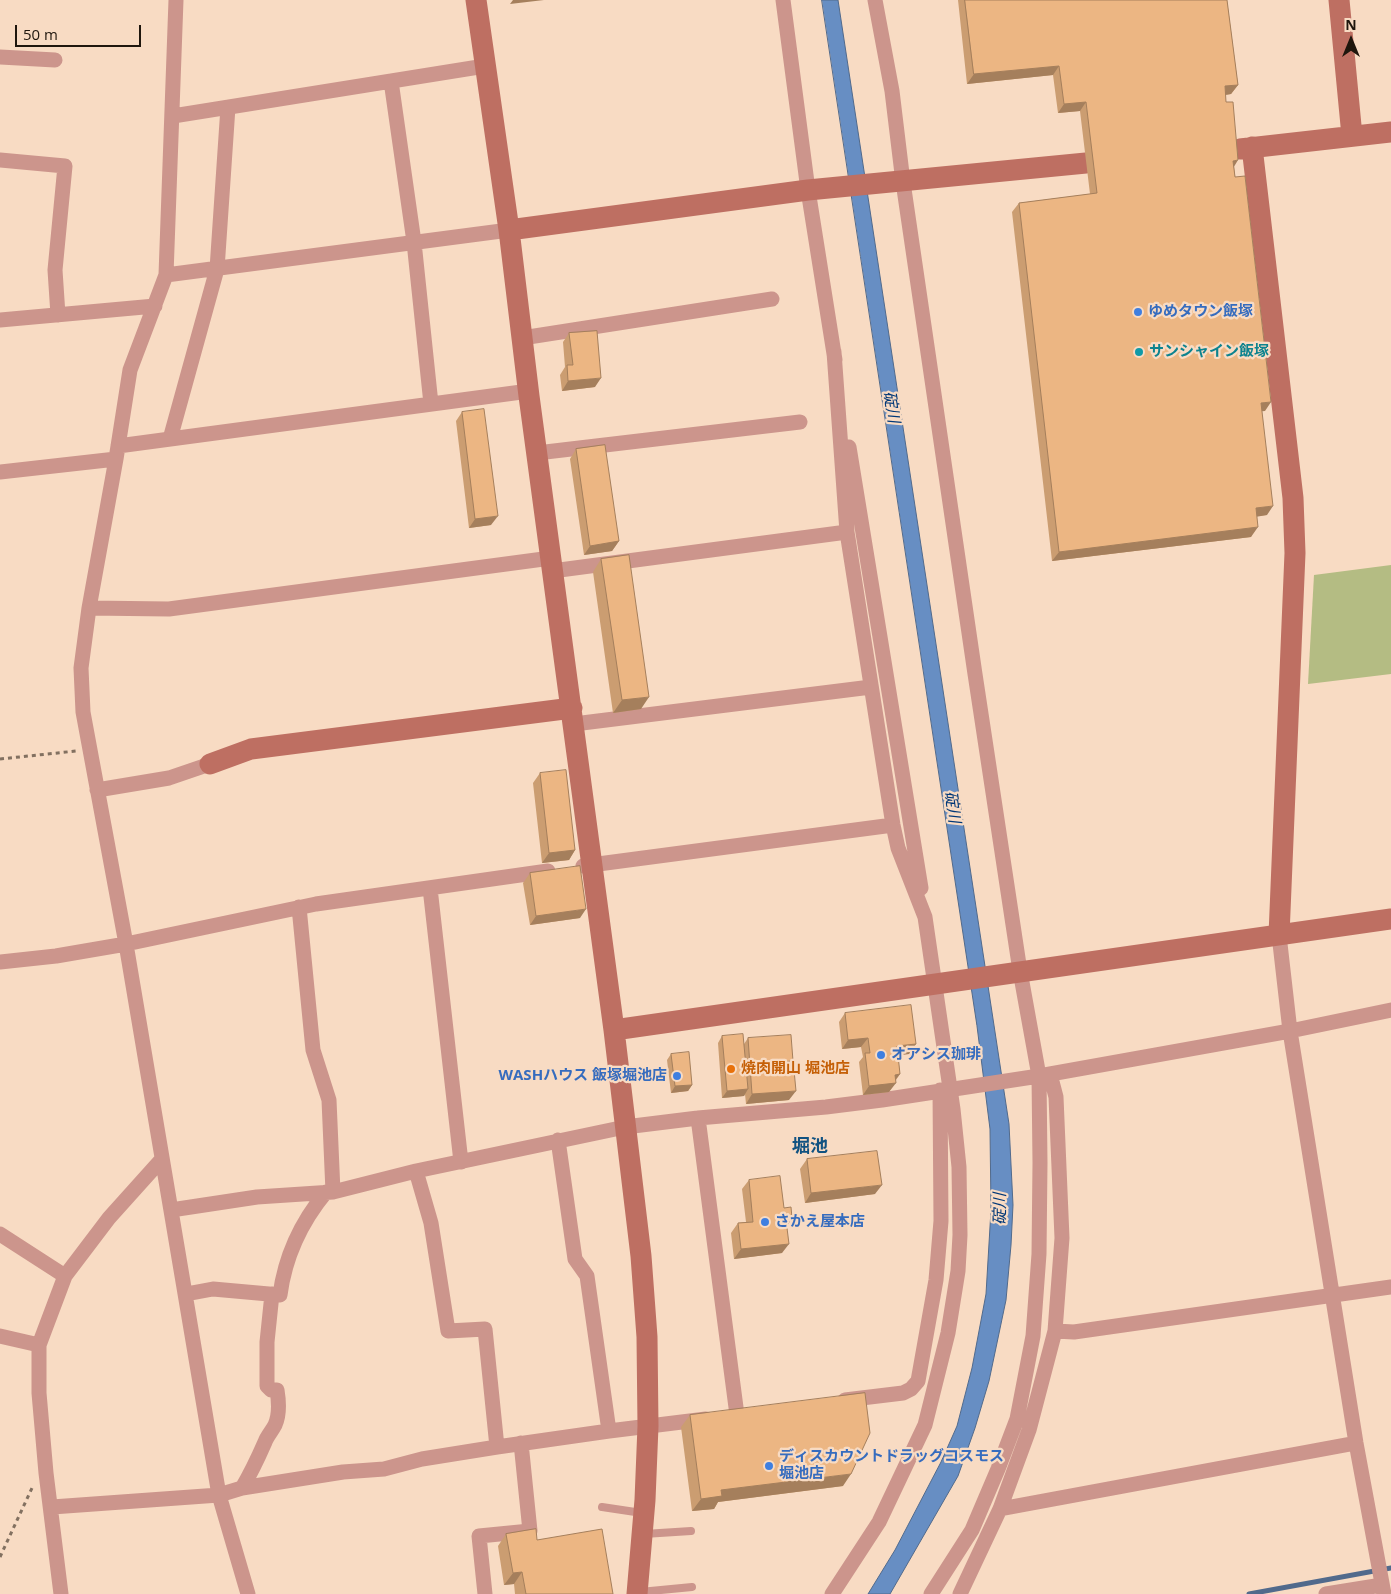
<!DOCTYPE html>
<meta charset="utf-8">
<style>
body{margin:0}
#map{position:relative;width:1391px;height:1594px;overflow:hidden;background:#f8dbc3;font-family:"Open Sans",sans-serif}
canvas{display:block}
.north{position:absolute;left:1326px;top:15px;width:50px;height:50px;-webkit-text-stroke:4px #f8dbc3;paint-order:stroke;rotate:0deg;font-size:14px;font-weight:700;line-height:20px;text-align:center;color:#1f160d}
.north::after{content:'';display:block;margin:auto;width:18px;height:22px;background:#1f160d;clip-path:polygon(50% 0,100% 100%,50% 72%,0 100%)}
.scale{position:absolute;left:15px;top:25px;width:126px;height:22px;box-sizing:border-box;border:2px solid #1f160d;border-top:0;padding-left:6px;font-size:15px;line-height:18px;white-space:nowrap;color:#1f160d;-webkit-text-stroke:4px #f8dbc3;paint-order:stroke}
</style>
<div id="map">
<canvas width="1391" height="1594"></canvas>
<div class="north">N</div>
<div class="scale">50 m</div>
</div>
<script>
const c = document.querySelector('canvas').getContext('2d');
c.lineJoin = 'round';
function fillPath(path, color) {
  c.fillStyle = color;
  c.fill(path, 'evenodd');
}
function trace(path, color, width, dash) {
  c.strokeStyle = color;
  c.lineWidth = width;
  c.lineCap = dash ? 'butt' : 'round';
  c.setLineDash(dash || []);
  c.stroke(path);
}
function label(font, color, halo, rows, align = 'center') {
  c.font = font + ' "Open Sans","Noto Sans JP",sans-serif';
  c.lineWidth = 4.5;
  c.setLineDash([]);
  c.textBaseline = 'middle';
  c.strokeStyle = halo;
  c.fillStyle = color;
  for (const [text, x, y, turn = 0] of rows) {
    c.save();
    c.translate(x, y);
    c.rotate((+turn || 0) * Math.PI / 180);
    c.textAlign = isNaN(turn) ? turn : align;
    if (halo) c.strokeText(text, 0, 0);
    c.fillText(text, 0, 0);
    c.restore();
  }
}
fillPath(new Path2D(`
 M1391,565v109l-83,10 6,-109z`), '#b4bc83');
const water = new Path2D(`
 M822,0h16l171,1124 4,81 -2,40 -5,55 -17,81 -14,47 -17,48 -68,118h-22l27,-44 46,-88 16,-36 15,-58 14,-74 5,-84 -1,-81 -13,-103z`);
fillPath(water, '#678ec3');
trace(water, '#516a8c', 1);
trace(new Path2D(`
 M1249,1594l142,-26`), '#516a8c', 5);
trace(new Path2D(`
 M0,759l76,-8
 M0,1557l32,-69`), '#827060', 3, [4, 4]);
trace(new Path2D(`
 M602,1507l40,6
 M644,1534l47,-3
 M640,1592l52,-5`), '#cc958c', 8);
trace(new Path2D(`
 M176,0l-10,275 -36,95 -14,89 -27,149 -8,60 2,44 43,232 93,551 29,99
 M783,0l25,190 27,170
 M875,0l17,91 11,91 72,492 45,297 19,105 1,87 -1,91 -6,82 -16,83 -19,50 -26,61 -41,64
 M0,57l55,3
 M391,81l23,161 17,162
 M173,116l312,-50
 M0,160l65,6 -10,104 3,45
 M166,275l343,-45
 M0,320l155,-14
 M522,338l250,-39
 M170,439l47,-170 11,-162
 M118,446l411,-55
 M849,447l72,441
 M537,453l263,-31
 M0,472l116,-13
 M552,571l295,-39
 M89,608l80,1 382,-51
 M574,724l297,-37
 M97,790l72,-12 41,-14
 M583,866l310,-41
 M430,888l31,274
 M299,907l14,143 16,50 4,92
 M1279,935l11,96 66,412 28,151
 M0,962l56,-6 70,-12 190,-40 232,-33
 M1050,1074l6,23 6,141 -7,93 19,1 317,-45
 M698,1118l39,297
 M558,1140l17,119 12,17 22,155
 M416,1171l15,52 17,108 37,-2 12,118
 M171,1210l86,-13 76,-5 83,-21 209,-44 73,-9 128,-11 56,-7 157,-24 251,-45 101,-21
 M0,1234l65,42
 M186,1294l27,-5 67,6c5,-38 22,-74 46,-103
 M0,1336l39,9
 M845,1400l58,-7 8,-4 7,-8 18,-101 5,-59 -1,-131
 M242,1488c9,-15 16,-30 23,-46 2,-6 7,-11 10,-17 5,-11 4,-23 2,-35h-6l-4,-4v-44l5,-48
 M52,1507l167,-12 23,-7 101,-16 41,-3 38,-10 75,-12 112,-16 97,-12
 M1000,1509l356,-66
 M61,1594l-15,-121 -7,-80v-48l26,-69 44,-58 53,-59
 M485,1594l-6,-58 51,-5 -9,-88
 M832,1594l47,-72 46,-97 23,-92 10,-62 2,-36 -1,-68 -6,-58 -28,-192 -27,-69 -5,-23 -46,-293 -13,-180
 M960,1594l40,-85 29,-79 26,-99
 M1326,1594l56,-9`), '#cc958c', 15);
trace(new Path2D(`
 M476,0l33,230 20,166 85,634 27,226 6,81 1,89 -3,74 -8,94
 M1339,0l13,136
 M1252,147l41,351 2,55 -16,382
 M1240,149l151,-17
 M509,230l299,-40 278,-27
 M210,764l41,-15 321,-41
 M614,1030l777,-111`), '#be6f62', 21);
fillPath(new Path2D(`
 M958,0h269l11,85 -7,9 -6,1 9,72 31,244h-3l5,104 -10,1 -6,21 -199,24 -40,-349 7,-9 71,-9 -10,-83 -22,2 -5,-38 -86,9z
 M569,333l26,54 -33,4 -2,-16 5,-8 -2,-25z
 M462,412l29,113 -22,3 -13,-107z
 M576,449l43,92 -7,10 -28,4 -14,-96z
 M601,559l40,150 -28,4 -20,-141z
 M540,773l35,77 -6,10 -27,3 -9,-80z
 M530,873l50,45 -50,7 -7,-42z
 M845,1013l71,31 -7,10 -11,1 2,19 -4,6 -7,12 -26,3 -4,-33 4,-5 -2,-10 -19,2 -3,-27z
 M722,1036l22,8 4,-6 45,23 -7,9 -8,1 11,29 -43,4 -1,-10 -1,2 -22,2 -4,-55z
 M671,1054l21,31 -4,6 -17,2 -4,-33z
 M807,1159l68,35 -70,9 -5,-34z
 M749,1180l35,28 3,17 -5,28 -48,6 -3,-26 7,-10 8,-1 -4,-33z
 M690,1415l153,71 -125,16 -4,7 -22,2 -11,-84z
 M506,1534l31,6 76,54h-98l-1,-10 -10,1 -6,-39z`), '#cb9d71');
fillPath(new Path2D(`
 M513,0h31l-34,4z
 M1059,66l-6,9 -86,9 7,-10z
 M1238,85l-7,9 -13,2 7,-10z
 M1086,102l-6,9 -22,2 6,-9z
 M1238,160l-6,10 1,-9z
 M601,378l-6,9 -33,4 6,-10z
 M1271,402l-6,9 -11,1 7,-9z
 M1273,506l-6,9 -18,3 7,-10z
 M498,516l-7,9 -22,3 6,-9z
 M1258,527l-7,10 -199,24 7,-9z
 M619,541l-7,10 -28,4 6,-9z
 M649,697l-8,12 -28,4 9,-13z
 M575,850l-6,10 -27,3 7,-10z
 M586,909l-6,9 -50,7 6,-9z
 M868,1038l-7,9 -19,2 6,-9z
 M916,1044l-7,10 -19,2 7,-10z
 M793,1061l-7,9 -15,1 7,-9z
 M900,1074l-7,9h3l-7,9 -26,3 6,-9 26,-11z
 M692,1085l-4,6 -17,2 4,-7z
 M748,1089l-4,7 -22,2 5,-7z
 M796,1091l-7,9 -43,4 6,-10z
 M882,1185l-7,9 -70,9 6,-10z
 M792,1218l-6,10v-8z
 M789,1244l-7,9 -48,6 7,-10z
 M851,1474l-8,12 -125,16 -4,7 -22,2 9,-12 20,-9z
 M522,1572l-8,12 -10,1 9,-12z`), '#a57f5c');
const building = new Path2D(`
 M965,0h262l11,85 -13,1 1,16h7l5,58 -5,1 2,16 10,-1 26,226 -10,1 12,103 -17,2 2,19 -199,25 -40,-349 78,-10 -11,-91 -22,2 -5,-38 -85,8z
 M597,331l4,47 -33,3 -1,-16h6l-4,-32z
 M484,409l14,107 -23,3 -13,-107z
 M605,445l14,96 -29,5 -14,-97z
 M629,555l20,142 -27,3 -21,-141z
 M566,770l9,80 -26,3 -9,-80z
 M580,866l6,43 -50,7 -6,-43z
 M911,1005l5,39 -19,2 3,28 -5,1 1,8 -27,3 -4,-33h5l-2,-15 -20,2 -3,-27z
 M743,1034l5,55 -21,2 -5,-55z
 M791,1035l2,26 -15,1 1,10 15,-2 2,21 -44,3 -4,-56z
 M689,1052l3,33 -17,1 -4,-32z
 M877,1151l5,34 -71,8 -4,-34z
 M780,1176l4,32 7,-1 1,11 -6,2 3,24 -48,5 -3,-26 15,-1 -4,-42z
 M865,1393l5,40 -19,41 -130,16 1,6 -21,3 -11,-84z
 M536,1529l1,11 65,-11 11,65h-87l-4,-22 -9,1 -7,-39z`);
fillPath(building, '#ecb683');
trace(building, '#a57f5c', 1);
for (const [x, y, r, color] of [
 [1138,312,5,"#3f7fe0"],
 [1139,352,5,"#0f9aa8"],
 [881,1055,5,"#3f7fe0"],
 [731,1069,5,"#e8710a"],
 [677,1076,5,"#3f7fe0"],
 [765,1222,5,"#3f7fe0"],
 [769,1466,5,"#3f7fe0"]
]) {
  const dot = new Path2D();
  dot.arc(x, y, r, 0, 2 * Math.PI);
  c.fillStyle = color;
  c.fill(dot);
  trace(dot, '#f8dbc3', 2);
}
label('bold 15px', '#366cbe', '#f8dbc3', [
 ["ゆめタウン飯塚",1148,312],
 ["オアシス珈琲",891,1055],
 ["WASHハウス 飯塚堀池店",667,1076,"right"],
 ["さかえ屋本店",775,1222],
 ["ディスカウントドラッグコスモス",779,1457],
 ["堀池店",779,1474]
], 'left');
label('bold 15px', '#0d838f', '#f8dbc3', [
 ["サンシャイン飯塚",1149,352]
], 'left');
label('bold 15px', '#c56008', '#f8dbc3', [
 ["焼肉開山 堀池店",741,1069]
], 'left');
label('italic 16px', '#003777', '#f8dbc3', [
 ["碇川",891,407,81],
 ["碇川",952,807,82],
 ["碇川",1000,1209,-90]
]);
label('bold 18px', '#115281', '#f8dbc3', [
 ["堀池",810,1147]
]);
</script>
